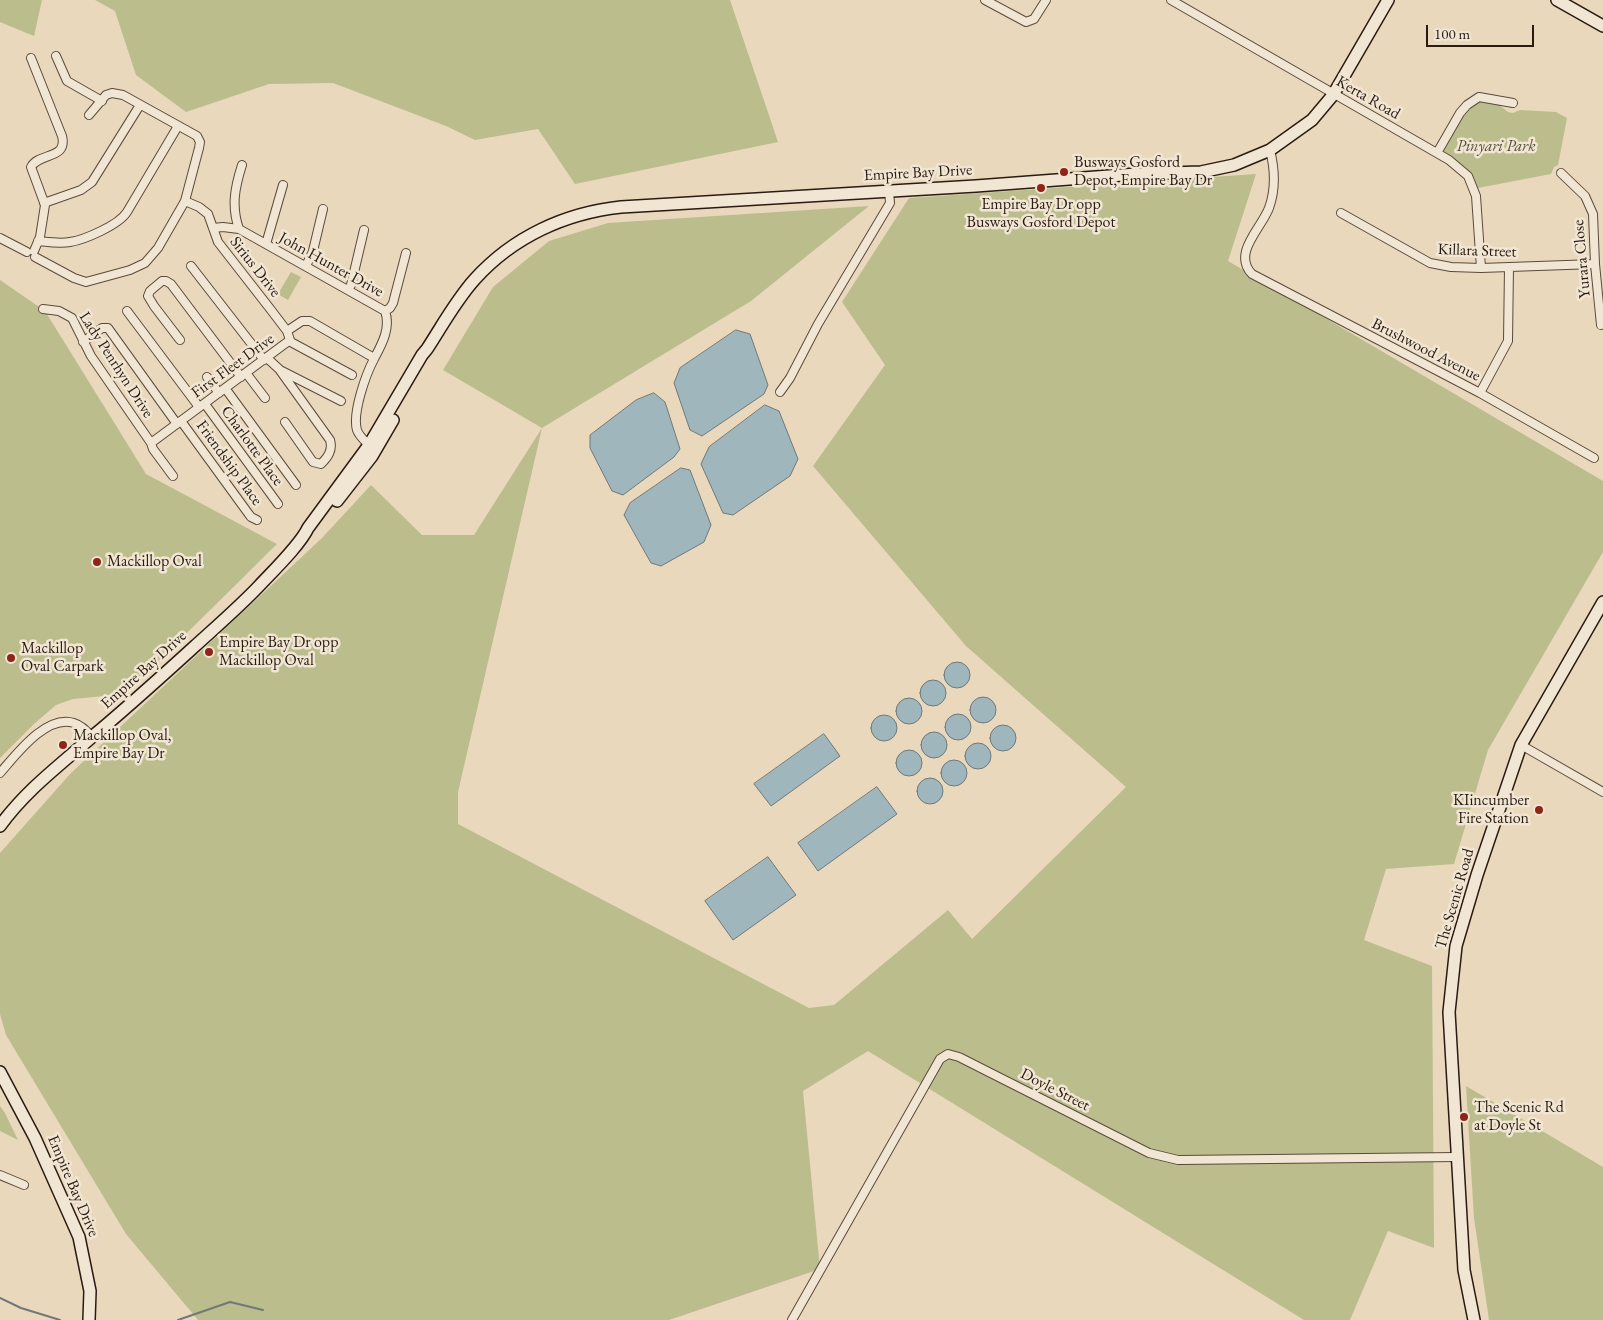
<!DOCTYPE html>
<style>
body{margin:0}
#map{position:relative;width:1603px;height:1320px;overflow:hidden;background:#e9d8bc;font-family:"EB Garamond",serif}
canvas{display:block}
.scale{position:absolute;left:1426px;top:25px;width:108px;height:22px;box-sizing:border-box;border:2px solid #2a1b12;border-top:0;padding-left:6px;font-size:15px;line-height:18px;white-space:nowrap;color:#2a1b12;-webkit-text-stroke:4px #f1e6d3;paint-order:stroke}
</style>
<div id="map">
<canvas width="1603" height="1320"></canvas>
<div class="scale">100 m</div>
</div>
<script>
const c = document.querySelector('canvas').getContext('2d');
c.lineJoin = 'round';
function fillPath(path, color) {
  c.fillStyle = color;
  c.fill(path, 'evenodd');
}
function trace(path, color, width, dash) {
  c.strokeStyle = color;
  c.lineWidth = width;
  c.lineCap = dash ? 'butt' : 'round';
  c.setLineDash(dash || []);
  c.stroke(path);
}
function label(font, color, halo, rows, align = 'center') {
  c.font = font + ' "EB Garamond",serif';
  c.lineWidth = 5;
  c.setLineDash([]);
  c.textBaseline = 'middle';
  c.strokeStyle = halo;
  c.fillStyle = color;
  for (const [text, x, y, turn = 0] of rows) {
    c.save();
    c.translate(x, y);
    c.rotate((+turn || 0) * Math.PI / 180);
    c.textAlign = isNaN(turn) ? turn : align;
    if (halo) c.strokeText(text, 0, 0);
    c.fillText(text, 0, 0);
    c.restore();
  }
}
fillPath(new Path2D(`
 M0,0h42l-8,36 -34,-14z
 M95,0h635l48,142 -203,42 -37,-55 -63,11 -29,-14 -113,-43 -64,1 -83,28 -50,-37 -21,-64z
 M1482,101l16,3 10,8 5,1 7,-3 36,2 11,6 -9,47 -4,2 -3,7 -73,14 -9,-16 -11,-10 -14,-9v-4c10,-18 18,-41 38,-48z
 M1256,174l-28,87 375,220v71l-115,198 -34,114 -68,5 -22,71 68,26 2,282 -46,-17 -38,89h-46l-436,-269 -65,40 17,178 -151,51h-471l-72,-86 -120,-199 -6,-21v-161l71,-80 251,-235 49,-53 51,50h52l68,-107 -99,-58 50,-83 56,-46 59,-18 261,-17 -118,95 -209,127 -84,364v32l351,184 25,-3 114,-95 24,29 154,-152 -160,-141 -153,-180 72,-101 -43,-63 67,-104z
 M291,272l10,5 -13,23 -10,-6z
 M0,280l45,31 101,163 131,70 -152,150 -52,5 -17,6 -22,19 -34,34z
 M1466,1086l137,81v153h-114l-15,-102z
 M0,1106l5,7 13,27 -18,-9z`), '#bbbd8d');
const water = new Path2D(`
 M736,330l14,4 18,51 -4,9 -62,42 -12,-6 -16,-47 6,-15z
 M654,393l11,9 15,47 -6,8 -51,38 -11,-4 -22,-43v-13l46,-35z
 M765,405l14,6 19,48 -8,17 -57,39 -10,-2 -22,-49 8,-17z
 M681,468l9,2 21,55 -7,17 -43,24 -10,-3 -27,-48 6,-12z
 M944 675a13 13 0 1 1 26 0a13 13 0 1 1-26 0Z
 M920 693a13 13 0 1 1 26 0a13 13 0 1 1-26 0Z
 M970 710a13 13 0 1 1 26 0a13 13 0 1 1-26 0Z
 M896 711a13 13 0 1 1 26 0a13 13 0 1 1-26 0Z
 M945 727a13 13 0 1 1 26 0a13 13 0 1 1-26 0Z
 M871 728a13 13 0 1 1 26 0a13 13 0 1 1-26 0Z
 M990 738a13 13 0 1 1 26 0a13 13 0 1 1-26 0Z
 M921 745a13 13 0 1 1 26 0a13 13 0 1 1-26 0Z
 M824,734l16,22 -69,50 -17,-22z
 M965 756a13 13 0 1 1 26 0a13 13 0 1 1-26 0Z
 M896 763a13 13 0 1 1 26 0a13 13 0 1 1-26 0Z
 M941 773a13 13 0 1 1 26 0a13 13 0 1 1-26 0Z
 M917 791a13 13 0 1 1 26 0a13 13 0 1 1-26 0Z
 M877,787l20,27 -79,57 -20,-28z
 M768,857l28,38 -63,45 -28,-39z`);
fillPath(water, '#9fb6bd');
trace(water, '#707879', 1);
trace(new Path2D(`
 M0,1298l21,10 39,12
 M178,1320l52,-18 33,8`), '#707879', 2);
const minor = new Path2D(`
 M985,0l41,22 8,-3 12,-19
 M1171,0l278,160 19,16 8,20 5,72
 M56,56l11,25 35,20
 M31,58l31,78c6,24 -23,16 -31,31l14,38 -5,32 -6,14
 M1270,150c5,20 6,39 -1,58 -8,21 -37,45 -17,66l228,119 114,65
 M1437,153l23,-40 7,-8 12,-8 34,6
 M1561,173l24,23 8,18 2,50 6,61
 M44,203l37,-13 11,-8 48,-77
 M1341,213l89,50 21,4 30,1 114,-4
 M213,228l10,-1 16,2 146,82c6,17 -3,33 -11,48 -8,15 -22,54 -17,71 2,6 7,10 12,15
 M239,229c-8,-23 -4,-42 3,-64
 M0,238l27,14
 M38,241c10,1 22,3 32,1 14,-2 49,-17 57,-30l51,-86
 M266,244l17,-59
 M35,257l39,21 12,4 44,-12 15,-7 13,-15 27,-47 14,-53 1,-6 -3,-6 -74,-41 -11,-2 -6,2 -17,20
 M191,266l73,94
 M306,266l7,-15 10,-42
 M348,290l3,-5 13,-55
 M43,309l16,2 13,7 19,38 60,87 2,6 20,27
 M127,311l72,96
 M385,311l5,-3 3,-5 13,-50
 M287,331l15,-10h8l64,37
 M180,340l-26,-34 -6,-10 2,-5 12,-10h4l5,3 70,93
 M289,341l63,34
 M83,342l19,-14h6l69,96
 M267,358l12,11 51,71c3,10 -2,17 -9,24l-8,-2 -28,-40
 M280,370l61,31
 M246,373l19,25
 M207,377l12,16
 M225,388l71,97
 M780,392l10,-14 28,-54 72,-121 -1,-12
 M1480,393l28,-52 1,-74
 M205,404l73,100
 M181,421l67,92 3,4 6,3
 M151,443l139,-103 -3,-9 -16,-21 -53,-68 -10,-28 -9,-7 -14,-6
 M1521,745l82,47
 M0,773c16,-18 46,-59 74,-50 7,2 13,8 18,14
 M0,1175l24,10
 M792,1320l148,-261 8,-5 11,3 190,96 29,7 279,-3`);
const secondary = new Path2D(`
 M1557,0l46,26
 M337,501l35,-45 21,-36
 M0,826c26,-36 60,-61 93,-90 35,-29 69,-60 102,-90 22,-20 44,-39 64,-60 14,-15 41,-41 49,-58l61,-83 53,-90 5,-6c15,-23 29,-49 48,-70 38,-42 90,-66 146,-72l355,-21 160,-12 65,-2 33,-7 36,-15 42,-30 21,-25 55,-95
 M0,1072l35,66 44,99 11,54 -1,29
 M1474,1320l-10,-50 -15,-258 7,-66 21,-71 44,-130 82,-143`);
trace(minor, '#5a4a3c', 10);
trace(secondary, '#2a1b12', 14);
trace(minor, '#f1e6d3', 8);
trace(secondary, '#f1e6d3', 11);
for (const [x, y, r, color] of [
 [1064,172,5,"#8f2418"],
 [1041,188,5,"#8f2418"],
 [97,562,5,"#8f2418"],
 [209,652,5,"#8f2418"],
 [11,658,5,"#8f2418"],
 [63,745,5,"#8f2418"],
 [1539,810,5,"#8f2418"],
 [1464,1117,5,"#8f2418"]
]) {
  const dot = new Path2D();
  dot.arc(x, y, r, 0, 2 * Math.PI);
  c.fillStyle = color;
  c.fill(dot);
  trace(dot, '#f1e6d3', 2);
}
label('16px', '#2a1b12', '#f1e6d3', [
 ["Kerta Road",1368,98,30],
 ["Empire Bay Drive",918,173,-3],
 ["Killara Street",1477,251,2],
 ["Yurara Close",1582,259,-95],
 ["John Hunter Drive",331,265,29],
 ["Sirius Drive",255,267,52],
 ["Brushwood Avenue",1426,350,27],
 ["Lady Penrhyn Drive",116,365,57],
 ["First Fleet Drive",233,366,-36],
 ["Charlotte Place",252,446,54],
 ["Friendship Place",229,463,54],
 ["Empire Bay Drive",144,670,-42],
 ["The Scenic Road",1455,899,-74],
 ["Doyle Street",1055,1090,27],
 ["Empire Bay Drive",73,1186,67]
]);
label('italic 16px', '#564c37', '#f1e6d3', [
 ["Pinyari Park",1496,147]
]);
label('16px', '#2a1b12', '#f1e6d3', [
 ["Busways Gosford",1074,163],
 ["Depot, Empire Bay Dr",1074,181],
 ["Empire Bay Dr opp",1041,205,"center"],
 ["Busways Gosford Depot",1041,223,"center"],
 ["Mackillop Oval",107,562],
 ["Empire Bay Dr opp",219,643],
 ["Mackillop Oval",219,661],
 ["Mackillop",21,649],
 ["Oval Carpark",21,667],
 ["Mackillop Oval,",73,736],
 ["Empire Bay Dr",73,754],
 ["KIincumber",1529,801,"right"],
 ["Fire Station",1529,819,"right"],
 ["The Scenic Rd",1474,1108],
 ["at Doyle St",1474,1126]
], 'left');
</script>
